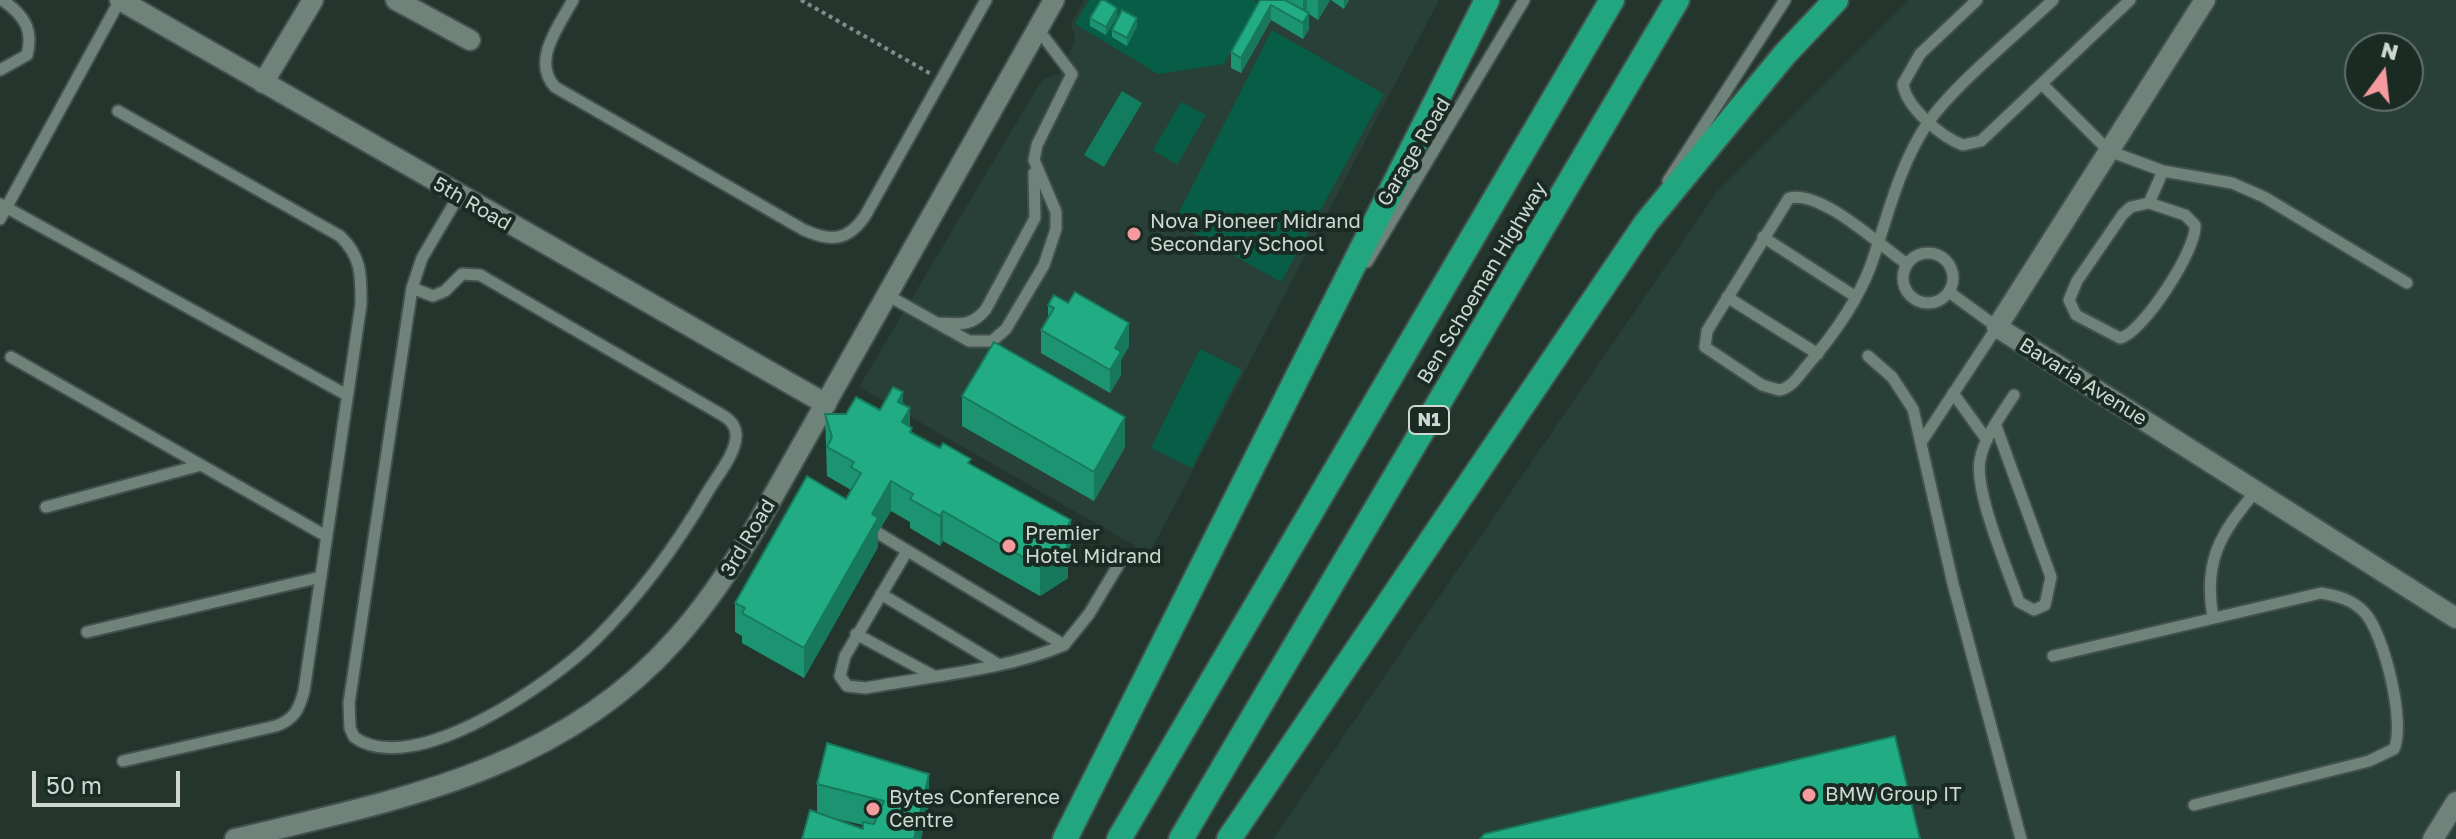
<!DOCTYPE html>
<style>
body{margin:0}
#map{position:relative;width:2456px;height:839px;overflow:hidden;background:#24352e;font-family:"Golos Text",sans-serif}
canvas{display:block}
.north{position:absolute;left:2344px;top:32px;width:80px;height:80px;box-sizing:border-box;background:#1a2b24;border:2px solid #62706a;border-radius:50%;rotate:15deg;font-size:22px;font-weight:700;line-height:32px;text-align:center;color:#ced8d3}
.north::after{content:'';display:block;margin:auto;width:28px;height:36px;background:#f59b9e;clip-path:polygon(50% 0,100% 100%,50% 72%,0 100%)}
.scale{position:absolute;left:32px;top:771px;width:148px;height:36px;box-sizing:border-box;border:4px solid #ced8d3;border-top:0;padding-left:10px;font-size:24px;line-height:28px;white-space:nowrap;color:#ced8d3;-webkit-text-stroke:6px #1a2b24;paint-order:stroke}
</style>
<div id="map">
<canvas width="2456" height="839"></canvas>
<div class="north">N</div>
<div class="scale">50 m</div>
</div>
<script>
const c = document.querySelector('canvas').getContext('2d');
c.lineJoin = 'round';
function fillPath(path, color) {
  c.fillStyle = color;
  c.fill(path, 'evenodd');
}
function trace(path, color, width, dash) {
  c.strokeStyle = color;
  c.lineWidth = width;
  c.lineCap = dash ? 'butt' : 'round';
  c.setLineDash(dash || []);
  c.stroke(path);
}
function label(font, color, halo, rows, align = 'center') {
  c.font = font + ' "Golos Text",sans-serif';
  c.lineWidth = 8;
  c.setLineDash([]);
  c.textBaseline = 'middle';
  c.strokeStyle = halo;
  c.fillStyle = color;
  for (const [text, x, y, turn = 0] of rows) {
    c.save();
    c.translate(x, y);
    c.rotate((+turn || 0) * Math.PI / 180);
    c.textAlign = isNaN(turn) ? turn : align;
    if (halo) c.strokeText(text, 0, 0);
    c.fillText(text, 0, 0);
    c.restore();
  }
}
fillPath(new Path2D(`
 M1084,0h355l-290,554 -290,-167 183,-307 17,-6 7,-11 9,-24 -4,-16z
 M1909,0h547v839h-1183l443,-646zM2360,48h48v48h-48z`), '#284037');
fillPath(new Path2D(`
 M1089,0h164l7,4 -36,60 -66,10 -83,-50z
 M1272,30l112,64 -103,188 -107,-60z
 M1181,102l25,13 -29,50 -24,-15z
 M1200,349l42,21 -50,98 -41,-20z`), '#075d45');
fillPath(new Path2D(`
 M1122,91l20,12 -38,64 -20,-12z`), '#117c5e');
const lane = new Path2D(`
 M573,0c-14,26 -42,61 -18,87l249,143c27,12 44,11 61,-14l121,-216
 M1977,0l-57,54 -17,30c3,23 38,53 60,61l18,-4 149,-141
 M0,70l27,-15c7,-26 -4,-41 -25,-55
 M2043,85l66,66 54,20 69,12 32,14 143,86
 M118,111l222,125c22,21 21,40 21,68l-57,387c-5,18 -9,28 -28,35l-153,35
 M1668,181l117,-181
 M2149,203l36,12 10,10c3,23 -53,109 -75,113l-44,-23 -7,-15 8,-19 46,-67 8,-7z
 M2149,203l14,-32
 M0,204l345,190
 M0,219l120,-219
 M1763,237l93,60
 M1903 278a25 25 0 1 1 50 0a25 25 0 1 1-50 0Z
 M1367,262l157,-262
 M1907,264c-28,-19 -85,-74 -118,-66l-82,133 -2,16 57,38 17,5c12,-2 20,-14 27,-23 26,-30 51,-64 65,-102 17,-49 27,-97 56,-141 27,-39 90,-90 126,-124
 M412,288l21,8 12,-5 17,-17 18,1 237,137c9,5 18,10 19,22 1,19 -20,43 -29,59 -31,53 -68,103 -111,146 -43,43 -182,141 -242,98l-4,-9 -1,-25 63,-415 10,-30 36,-61
 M887,295l82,46h23l14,-12 38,-64 12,-36v-17l-22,-52 3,-15 35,-71 -35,-46
 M1727,297l91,57
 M938,323c21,1 34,4 48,-14l49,-91 -1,-45
 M1868,356l24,21 21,32 40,175 68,255
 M11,357l315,179
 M1953,393l34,47
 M1996,426l55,151 -6,28 -11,5 -15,-8c-11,-32 -45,-111 -39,-142 4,-23 22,-46 34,-65
 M1922,441l75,-114 -48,-35
 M46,507l155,-42
 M878,533l186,112 25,-31 30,-50
 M907,551l-62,105 -5,20 7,10 19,2c63,-12 140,-18 198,-43
 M881,594l115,69
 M2213,618c-10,-57 7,-84 43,-127
 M87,632l234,-55
 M856,634l76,41
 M2053,656l268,-63c18,3 32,7 44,20 19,21 41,110 29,136l-25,12 -175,44`);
const street = new Path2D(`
 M120,0l706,404
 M396,0l74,40
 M2205,0l-208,327 459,291
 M263,83l50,-83
 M2433,839l23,-37`);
const secondary = new Path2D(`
 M235,839c162,-39 324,-68 440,-199 29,-32 52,-67 75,-103l304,-537`);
const highway = new Path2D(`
 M1065,839l422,-839
 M1119,839l493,-839
 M1181,839l496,-839
 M1229,839l417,-616 139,-169 51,-54`);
trace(lane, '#42514b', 15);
trace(street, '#42514b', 24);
trace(secondary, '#42514b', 24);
trace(highway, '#42514b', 28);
trace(new Path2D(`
 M801,0l130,74`), '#808d88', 4, [4, 4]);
trace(lane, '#70837b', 11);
trace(street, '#70837b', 20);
trace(secondary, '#70837b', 20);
trace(highway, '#22a67f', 24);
fillPath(new Path2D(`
 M1260,0h70l-12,20 -9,-6v15l-6,10 -32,-19 -30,53 -10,-5v-16z
 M1331,0h18l-5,9z
 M1117,16l-11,19 -16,-9v-8z
 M1137,26l-10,20 -15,-9v-7z
 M1048,305l81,41 -8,14v15l-11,18 -69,-40v-23l7,-12z
 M962,396l163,51 -31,54 -132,-75z
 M903,404l9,29 59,32 100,85 -3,4v24l-28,18 -97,-55 -3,5 -30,-18v-6l-19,-11 -13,21v15l-74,131 -62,-35v-7l-7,-4v-29l111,-104 5,-9 -24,-14 -2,-62h21l34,-4z
 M817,784l112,19 -8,36h-119l15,-26zM829,817l34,8v4z`), '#1d9471');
fillPath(new Path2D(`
 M1303,0h4v13l-4,8z
 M1318,0h12l-12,20z
 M1344,0h5l-5,9z
 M1271,5v15l-30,53v-15z
 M1117,8v8l-11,19v-8z
 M1309,13v16l-6,10v-16z
 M1137,18v8l-10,20v-8z
 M1129,323v23l-8,14v15l-11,18v-23l5,-22z
 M903,392v28l7,-12v29l-8,15 -4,-50z
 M1125,417v30l-31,54v-29z
 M891,481v30l-13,21v15l-74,131v-30l68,-134z
 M943,511v30l-3,5v-30z
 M1071,520v30l-3,4v24l-28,18v-29l24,-35z
 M929,774v29l-8,36h-7z`), '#18785c');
const building = new Path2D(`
 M1101,0h3l13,8 -11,19 -16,-9z
 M1260,0h25l24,13 -6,10 -32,-18 -30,53 -10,-6z
 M1122,10l15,8 -10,20 -15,-8z
 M1075,292l54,31 -14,25 6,4 -11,18 -69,-40 13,-22 -6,-3 6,-10 14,8z
 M994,342l131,75 -31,55 -132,-76z
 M893,387l10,5 -5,10 12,6 -8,14 10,6 -2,4 30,16 3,-5 28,16 -3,4 103,57 -7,12 4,17 -28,18 -97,-56 -3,5 -30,-17 3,-5 -22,-13 -19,33 6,4 -74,130 -62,-35 3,-5 -10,-5 72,-127 39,23 15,-26 -10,-6 3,-5 -27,-15 5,-10 -7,-23h21l10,-17 24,13z
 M1895,736l25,103h-440l4,-5z
 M827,743l102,31 -15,65h-112l8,-29 53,19v-7l11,2 10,-23 -67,-17z`);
fillPath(building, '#22ac83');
trace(building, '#18785c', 2);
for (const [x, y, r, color] of [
 [1134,234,8,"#f59b9e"],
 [1009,546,8,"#f59b9e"],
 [1809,795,8,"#f59b9e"],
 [873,809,8,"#f59b9e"]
]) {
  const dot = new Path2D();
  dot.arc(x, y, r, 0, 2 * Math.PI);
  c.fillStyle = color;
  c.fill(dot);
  trace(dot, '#1a2b24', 3);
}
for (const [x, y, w] of [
 [1429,420,40]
]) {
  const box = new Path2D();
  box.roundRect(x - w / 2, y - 14, w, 28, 6);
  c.fillStyle = '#1a2b24';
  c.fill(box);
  trace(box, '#ced8d3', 2);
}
label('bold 18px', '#ced8d3', null, [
 ["N1",1429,420]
]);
label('20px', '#ced8d3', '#1a2b24', [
 ["Garage Road",1414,152,-59],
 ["5th Road",472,204,30],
 ["Ben Schoeman Highway",1482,283,-59],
 ["Bavaria Avenue",2083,382,32],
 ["3rd Road",748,538,-59]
]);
label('20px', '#ced8d3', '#1a2b24', [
 ["Nova Pioneer Midrand",1150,222],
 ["Secondary School",1150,245],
 ["Premier",1025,534],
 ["Hotel Midrand",1025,557],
 ["BMW Group IT",1825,795],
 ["Bytes Conference",889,798],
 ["Centre",889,821]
], 'left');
</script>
